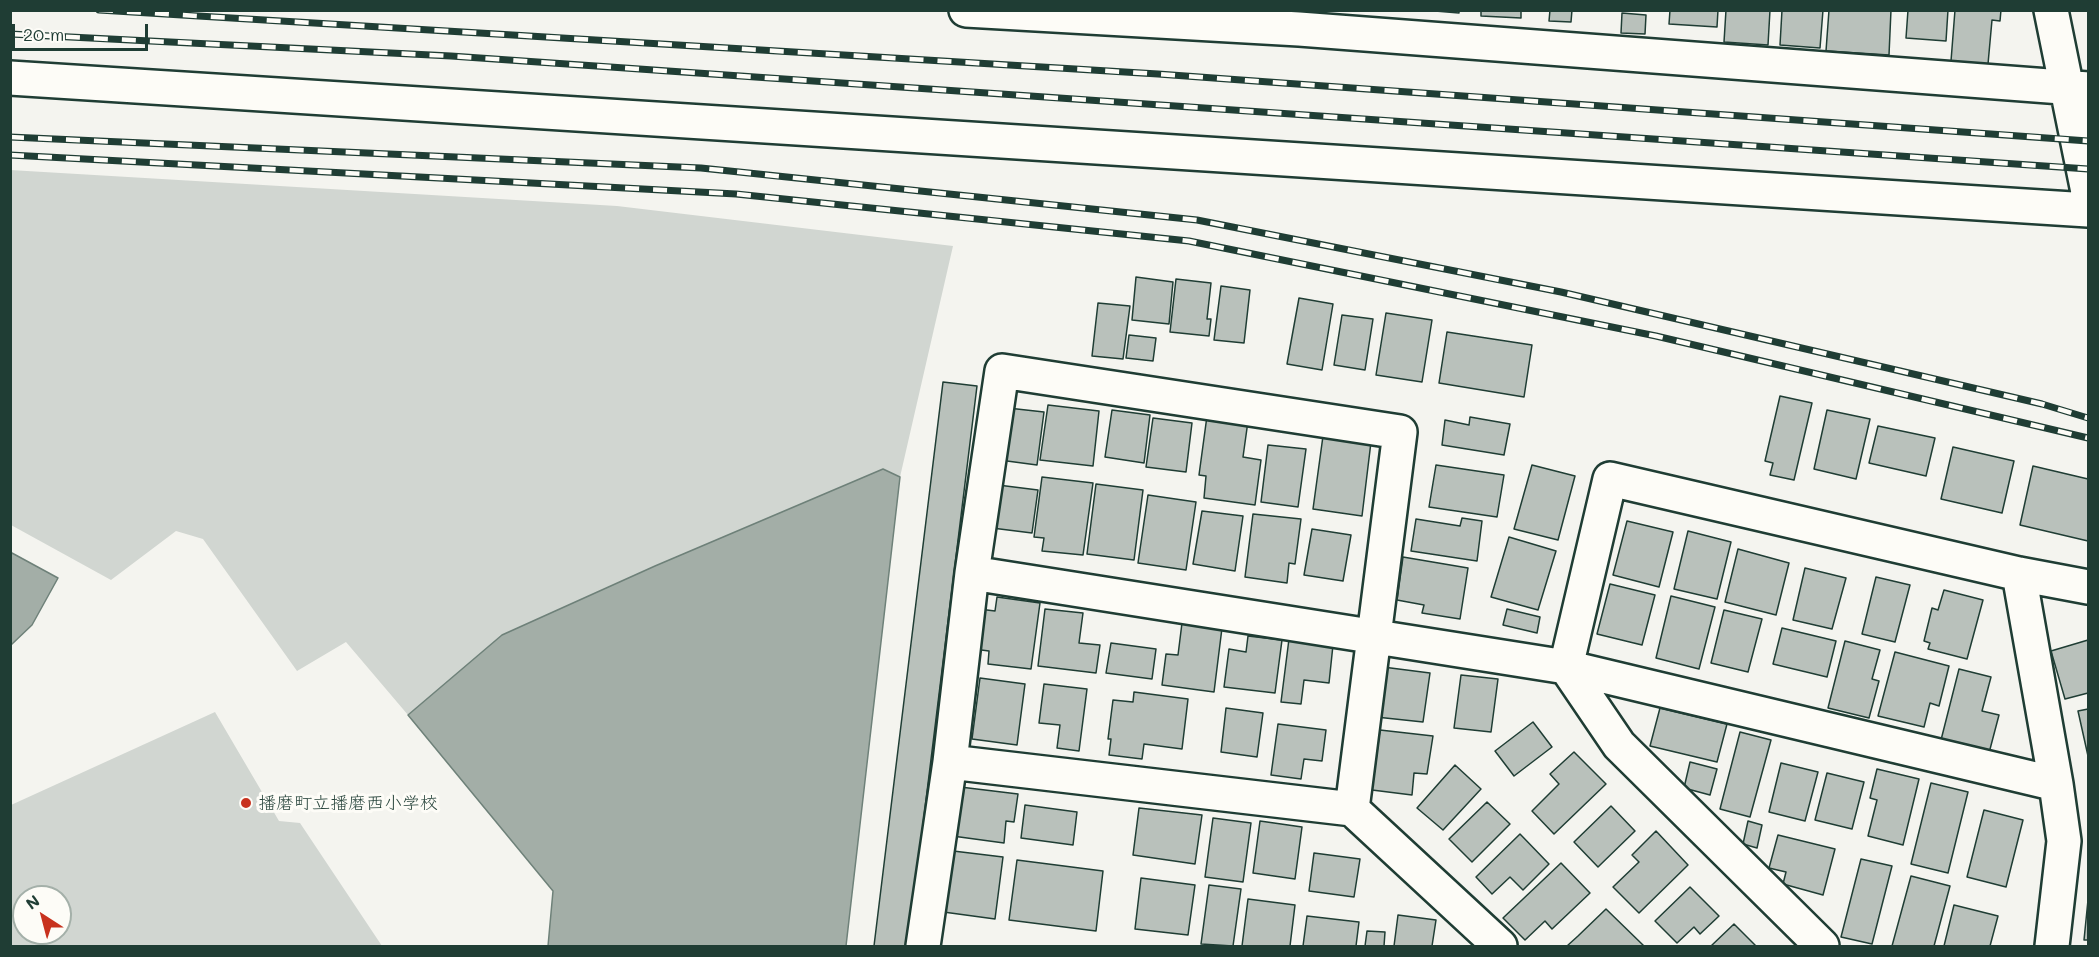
<!DOCTYPE html>
<meta charset="utf-8">
<style>
body{margin:0}
#map{position:relative;width:2099px;height:957px;overflow:hidden;background:#f4f4ef;font-family:Mali,sans-serif}
canvas{display:block}
.frame{position:absolute;inset:0;border:12px solid #1f3d34;pointer-events:none}
.north{position:absolute;left:12px;top:885px;width:60px;height:60px;box-sizing:border-box;background:#fdfcf7;border:2px solid #a4b0a9;border-radius:50%;rotate:324deg;font-size:16px;font-weight:700;line-height:24px;text-align:center;color:#1f3d34}
.north::after{content:'';display:block;margin:auto;width:21px;height:27px;background:#c8321e;clip-path:polygon(50% 0,100% 100%,50% 72%,0 100%)}
.scale{position:absolute;left:12px;top:24px;width:136px;height:27px;box-sizing:border-box;border:3px solid #1f3d34;border-top:0;padding-left:8px;font-size:18px;line-height:21px;white-space:nowrap;color:#1f3d34;-webkit-text-stroke:4px #fdfcf7;paint-order:stroke}
</style>
<div id="map">
<canvas width="2099" height="957"></canvas>
<div class="frame"></div>
<div class="north">N</div>
<div class="scale">20 m</div>
</div>
<script>
const c = document.querySelector('canvas').getContext('2d');
c.lineJoin = 'round';
function fillPath(path, color) {
  c.fillStyle = color;
  c.fill(path, 'evenodd');
}
function trace(path, color, width, dash) {
  c.strokeStyle = color;
  c.lineWidth = width;
  c.lineCap = dash ? 'butt' : 'round';
  c.setLineDash(dash || []);
  c.stroke(path);
}
function label(font, color, halo, rows, align = 'center') {
  c.font = font + ' Mali,"Klee One",sans-serif';
  c.lineWidth = 6;
  c.setLineDash([]);
  c.textBaseline = 'middle';
  c.strokeStyle = halo;
  c.fillStyle = color;
  for (const [text, x, y, turn = 0] of rows) {
    c.save();
    c.translate(x, y);
    c.rotate((+turn || 0) * Math.PI / 180);
    c.textAlign = isNaN(turn) ? turn : align;
    if (halo) c.strokeText(text, 0, 0);
    c.fillText(text, 0, 0);
    c.restore();
  }
}
fillPath(new Path2D(`
 M10,170l607,36 336,40 -53,231 -17,-8 -228,97 -153,69 -94,80 -62,-73 -49,29 -94,-132 -27,-8 -65,49 -100,-55z
 M215,712l64,109 21,2 82,123h-371v-141zM24,897h36v36h-36z`), '#d1d6d1');
const water = new Path2D(`
 M883,469l17,8 -54,469h-298l5,-55 -145,-176 94,-80 153,-69z
 M12,553l46,25 -26,47 -21,20 -1,-89z`);
fillPath(water, '#a3aea7');
trace(water, '#6e8179', 1.5);
const building = new Path2D(`
 M1423,10h36v3z
 M1481,10h40v8l-40,-2z
 M1550,10h22l-1,12 -22,-1z
 M1670,10h48l-1,17 -48,-3z
 M1726,10h44l-2,35 -44,-3z
 M1782,10h41l-3,38 -40,-3z
 M1829,10h62l-2,45 -63,-4z
 M1908,10h40l-2,31 -40,-3z
 M1955,10h46l-1,11 -8,-1 -4,44 -37,-3z
 M1622,13l24,2 -1,19 -24,-1z
 M1136,277l37,5 -4,42 -37,-4z
 M1176,279l35,4 -4,36h4l-2,17 -39,-4z
 M1221,286l29,4 -6,53 -30,-3z
 M1299,298l34,6 -11,66 -35,-6z
 M1098,303l32,3 -7,53 -31,-3z
 M1386,313l46,7 -10,62 -46,-7z
 M1342,315l31,4 -8,51 -31,-5z
 M1447,332l85,13 -8,52 -85,-14z
 M1129,335l27,3 -3,23 -27,-3z
 M943,382l34,4 -69,560h-34z
 M1780,396l32,7 -18,77 -24,-5 3,-12 -8,-2z
 M1048,405l51,6 -6,55 -53,-6z
 M999,407l45,5 -7,53 -45,-6z
 M1112,410l38,5 -6,48 -39,-6z
 M1827,410l43,9 -14,60 -42,-10z
 M1207,416l41,5 -5,36 18,3 -6,45 -51,-7 2,-22 -7,-1z
 M1470,417l40,7 -6,31 -62,-10 3,-25 24,5z
 M1153,418l39,5 -6,49 -40,-5z
 M1878,426l57,12 -9,38 -57,-13z
 M1323,436l48,6 -9,74 -49,-7z
 M1268,445l38,4 -8,58 -37,-5z
 M1953,447l61,14 -12,52 -61,-14z
 M1436,465l68,10 -7,42 -68,-10z
 M1532,465l43,11 -17,64 -44,-11z
 M2033,466l55,13v62l-68,-16z
 M1042,477l51,6 -10,72 -41,-4 2,-13 -10,-1z
 M990,484l48,6 -6,43 -48,-6z
 M1096,484l47,6 -9,70 -47,-6z
 M1148,495l48,7 -10,68 -48,-7z
 M1202,511l41,5 -8,55 -42,-7z
 M1253,514l48,5 -6,45 -6,-1 -2,20 -42,-6z
 M1462,518l20,3 -5,40 -66,-10 5,-32 44,7z
 M1627,521l46,11 -14,55 -46,-12z
 M1312,529l39,6 -8,46 -39,-6z
 M1688,531l43,11 -14,57 -43,-10z
 M1509,537l47,14 -18,59 -47,-13z
 M1738,549l51,14 -13,52 -51,-13z
 M1403,557l65,11 -8,51 -38,-6 2,-8 -27,-5z
 M1805,568l41,10 -14,51 -39,-9z
 M1876,577l34,8 -15,57 -33,-8z
 M1610,584l45,11 -13,50 -45,-11z
 M1944,590l39,10 -16,59 -39,-10 2,-6 -6,-2 8,-33 6,2z
 M1671,596l44,11 -16,62 -43,-11z
 M997,597l43,6 -9,66 -43,-5 1,-13 -23,-3 5,-40 24,3z
 M1045,609l38,4 -4,30 21,2 -4,28 -58,-7z
 M1507,609l33,8 -3,16 -34,-8z
 M1724,610l38,9 -14,53 -37,-9z
 M1182,623l40,5 -8,64 -52,-7 4,-31 12,1z
 M1782,628l54,13 -9,36 -54,-13z
 M1248,636l34,4 -7,53 -51,-6 5,-38 17,3z
 M1289,639l44,6 -4,38 -25,-3 -3,24 -20,-2z
 M2088,640v53l-23,6 -14,-48z
 M1845,641l35,9 -8,29 7,2 -10,37 -41,-10z
 M1111,643l45,6 -4,30 -46,-6z
 M1895,652l54,14 -10,40 -9,-3 -6,24 -46,-11z
 M1383,667l47,6 -7,49 -47,-5z
 M1959,669l32,8 -9,34 17,4 -10,38 -48,-13z
 M1461,675l37,4 -7,53 -37,-4z
 M980,678l45,6 -8,61 -45,-6z
 M1044,684l43,5 -8,62 -22,-3 3,-23 -21,-2z
 M1134,692l54,7 -6,50 -38,-5 -2,15 -33,-4 2,-16h-3l5,-39 20,2z
 M1226,708l37,5 -6,44 -36,-5z
 M1660,708l67,16 -10,38 -67,-16z
 M2088,709v47l-10,-45z
 M1533,722l19,25 -38,29 -19,-25z
 M1278,724l48,6 -4,31 -18,-2 -3,20 -30,-4z
 M1380,730l53,6 -6,38 -13,-1 -2,22 -40,-5z
 M1740,732l31,8 -21,77 -30,-8z
 M1574,752l32,32 -52,50 -22,-23 27,-27 -9,-10z
 M1690,762l27,7 -7,26 -26,-7z
 M1781,763l37,9 -13,49 -36,-9z
 M1455,765l26,24 -38,41 -26,-22z
 M1877,769l42,10 -16,66 -35,-9 9,-36 -7,-2z
 M1827,773l37,9 -12,47 -37,-9z
 M1931,783l37,9 -20,81 -37,-9z
 M952,786l66,8 -4,28 -8,-1 -2,22 -59,-8z
 M1487,802l23,22 -38,38 -23,-23z
 M1025,805l52,7 -4,33 -52,-7z
 M1611,806l24,25 -37,36 -24,-25z
 M1139,808l63,7 -7,49 -62,-9z
 M1984,810l39,10 -17,67 -39,-10z
 M1213,818l38,5 -8,59 -38,-5z
 M1260,821l42,6 -7,52 -42,-6z
 M1748,821l14,4 -5,23 -14,-4z
 M1656,831l32,34 -49,48 -26,-26 26,-25 -7,-7z
 M1520,834l29,30 -26,26 -13,-13 -18,17 -16,-17z
 M1778,835l57,14 -12,46 -40,-11 3,-12 -17,-4z
 M945,850l58,7 -8,62 -59,-8z
 M1314,853l46,6 -6,38 -45,-6z
 M1861,859l31,7 -20,78 -31,-7z
 M1017,860l86,11 -7,60 -87,-11z
 M1561,863l29,30 -38,36 -7,-8 -20,19 -22,-22z
 M1911,876l39,10 -16,60h-42z
 M1141,878l54,7 -7,50 -53,-6z
 M1209,885l32,4 -8,57 -32,-2z
 M1690,887l29,29 -19,18 -6,-7 -17,16 -22,-22z
 M1248,899l47,6 -5,41h-48z
 M2088,900v40h-4z
 M1954,905l44,11 -8,30h-46z
 M1606,909l38,37h-77l11,-10z
 M1398,915l38,5 -4,26h-38z
 M1307,916l52,6 -3,24h-53z
 M1734,924l22,22h-45z
 M1367,931l18,1 -1,14h-19z`);
fillPath(building, '#b9c1bb');
trace(building, '#1f3d34', 1.5);
const minor = new Path2D(`
 M966,10l333,19 789,60
 M2051,10l37,182
 M10,78l2078,132
 M972,573l594,94 490,117
 M2019,574l37,210 8,57 -12,105
 M950,762l402,47
 M923,946l27,-184 22,-189 30,-202 398,61 -48,377 148,137
 M1822,946l-203,-201 -53,-78 44,-188 409,95 69,13`);
trace(minor, '#1f3d34', 38);
trace(minor, '#fdfcf7', 33);
const rail = new Path2D(`
 M99,10l1059,64 930,67
 M10,34l441,22 1637,113
 M10,137l691,31 496,52 364,72 481,112 46,14
 M10,155l726,39 453,47 467,95 432,102`);
trace(rail, '#1f3d34', 7);
trace(rail, '#fdfcf7', 4.5, [14]);
for (const [x, y, r, color] of [
 [246,803,6,"#c8321e"]
]) {
  const dot = new Path2D();
  dot.arc(x, y, r, 0, 2 * Math.PI);
  c.fillStyle = color;
  c.fill(dot);
  trace(dot, '#fdfcf7', 2);
}
label('18px', '#1f3d34', '#fdfcf7', [
 ["播磨町立播磨西小学校",258,803]
], 'left');
</script>
